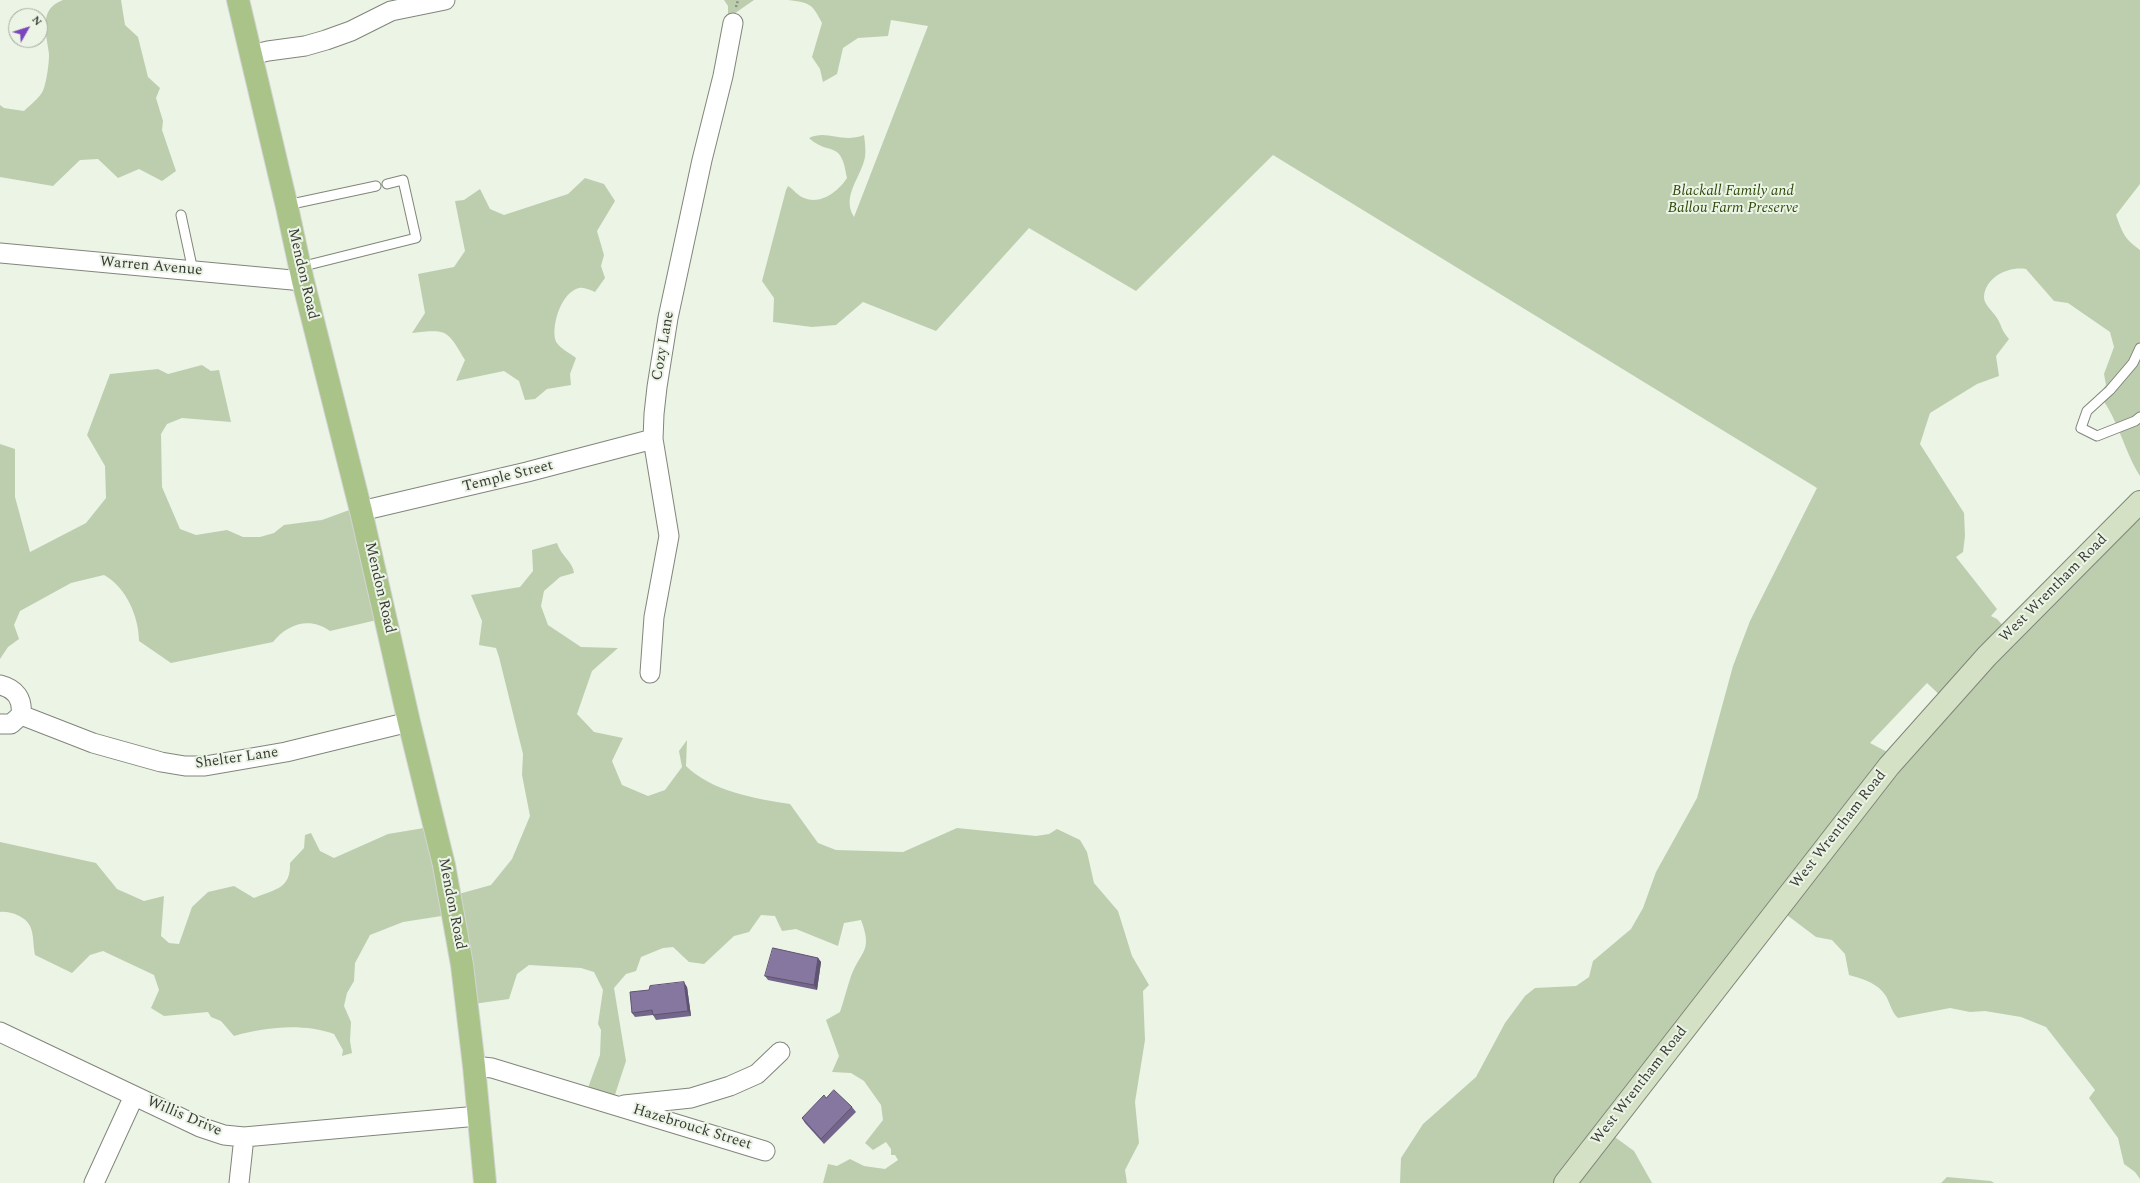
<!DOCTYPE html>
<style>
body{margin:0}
#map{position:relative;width:2140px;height:1183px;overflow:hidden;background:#ecf4e6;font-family:Spectral,serif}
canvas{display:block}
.north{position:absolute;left:8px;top:8px;width:40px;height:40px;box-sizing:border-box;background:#ecf4e6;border:1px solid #a4aaa0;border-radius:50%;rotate:51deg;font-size:11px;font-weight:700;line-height:16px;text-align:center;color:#393c36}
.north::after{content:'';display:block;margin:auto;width:14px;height:18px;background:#7b45bb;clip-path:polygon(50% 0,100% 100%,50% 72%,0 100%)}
</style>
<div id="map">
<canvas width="2140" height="1183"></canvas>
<div class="north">N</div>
</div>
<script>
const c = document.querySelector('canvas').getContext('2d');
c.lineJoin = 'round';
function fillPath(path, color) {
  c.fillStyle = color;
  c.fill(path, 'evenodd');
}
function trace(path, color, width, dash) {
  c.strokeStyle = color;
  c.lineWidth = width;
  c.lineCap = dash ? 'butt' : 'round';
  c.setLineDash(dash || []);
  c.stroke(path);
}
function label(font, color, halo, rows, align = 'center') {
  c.font = font + ' Spectral,serif';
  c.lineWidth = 4;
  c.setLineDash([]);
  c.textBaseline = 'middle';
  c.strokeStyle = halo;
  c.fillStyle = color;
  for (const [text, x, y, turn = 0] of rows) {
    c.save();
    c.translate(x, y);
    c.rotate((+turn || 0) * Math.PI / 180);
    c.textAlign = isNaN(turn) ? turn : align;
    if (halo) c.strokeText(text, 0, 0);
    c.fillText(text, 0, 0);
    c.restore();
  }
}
fillPath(new Path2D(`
 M63,0h58l4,25 13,12 10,40 12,11 -4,10 7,23 -1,9 14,41 -14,10 -23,-12 -21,9 -20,-19 -18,1 -27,26 -53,-9v-72l4,3 20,3c6,-6 18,-15 20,-23 3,-10 5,-24 5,-34 -2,-19 -12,-45 14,-54z
 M724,0h30l-26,18v-12z
 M788,0h1352v184l-24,31c7,19 8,23 24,35v226c-16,-25 -22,-58 -41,-81l7,-10 -2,-11 10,-27 -4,-15 -42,-29 -14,-2 -28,-32c-17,-3 -41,8 -42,28 0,8 9,14 13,21 5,8 4,12 12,21l-13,17 3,20 -22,8 -47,29 -10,31 44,69 1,23 -2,16 -7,5 41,52 -6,7 6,3 11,12 132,-130v678l-5,-7 -11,-8 -6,-26 -29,-40 6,-8 -49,-63 -25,-10 -36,-6 -15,1 -20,-4 -52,10c-8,-7 -8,-19 -16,-27 -8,-9 -22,-13 -33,-16l-4,-21 -13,-14 -16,-3 -37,-28 -171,223 26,19 18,32h-252l1,-25 22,-34 53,-47 29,-54 20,-27 10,-8 41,-2 13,-9 4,-16 38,-32 12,-21 13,-36 41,-74 36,-132 17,-45 67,-133 -544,-333 -137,136 -107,-63 -93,103 -73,-29 -27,23 -24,2 -39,-5 1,-24 -12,-17 24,-91 2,-4c5,3 10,10 16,12 16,7 34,-6 43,-20 -6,-40 -17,-21 -38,-40 19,-9 32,6 55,-3 1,7 2,16 1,22 -4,21 -24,39 -11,60l74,-191 -37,-6 -3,16 -30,2 -15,10 -6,26 -14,8 -3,-13 -8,-12 10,-34c-10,-20 -12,-20 -34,-23zM1927,683l18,17 -52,55 -23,-12z
 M585,178l19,6 11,17 -18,30 7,24 -3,11 4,12 -10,14c-5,-2 -11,-5 -16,-4 -17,4 -27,34 -24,51 2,8 15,14 21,19l-6,16 1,11 -24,4 -12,10 -10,1 -6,-19 -15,-10 -48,10 9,-21c-18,-30 -17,-31 -53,-27l13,-20 -7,-39 36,-7 11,-16 -10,-50 9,-1 16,-11 10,20 14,6 64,-21z
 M202,365l9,6 8,-1 12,52 -49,-4 -15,6 -6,10 1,53 18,42 16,6 31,-5 16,7h17l14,-4 10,-8 38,-5 30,-11 29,110 -51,12c-20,-15 -43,-7 -57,11l-102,21 -32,-22c0,-24 -13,-54 -35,-66l-33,8 -51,28 -6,14 5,14 -11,8 -8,12v-215l15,5v48l15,55 56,-29 20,-25 -1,-32 -18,-31 23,-61 48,-5 10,5z
 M557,543c4,13 16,19 17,30l-14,4 -16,14 -3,15 7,19 33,22 37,1 -26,23 -15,43 17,18 29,6 -11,23 10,24 26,11 17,-6 17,-23 -3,-16 8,-11 -1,26c25,25 70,33 104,38l28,39 18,7 67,2 54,-24 79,8 13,-2 8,-5 23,11 7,12 7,31 24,28 14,45 17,29 -6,6 2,49 -10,62 4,41 -14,27 2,13h-304l5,-19 9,2 13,-7 14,7 21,3 13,-9 -3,-5h-4v-6l-5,-7 -13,8 -8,-7 18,-23 -2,-15 -17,-24 -13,-8 -19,-1 7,-16 -13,-36 14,-8c4,-12 7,-24 11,-36 10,-26 22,-24 10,-56l-17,3 -6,23 -42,-17 -14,2 -7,-15 -14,-1 -12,17 -15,4 -30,28 -15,-2 -16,-15 -10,1 -22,9 -5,14 -10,3 -12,14 12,73 -15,46 -26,-11 15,-41 1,-25 -3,-6 5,-34 -9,-18 -13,-4 -52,-3 -12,9 -8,25 -43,6 -18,-90 -45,7 -33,13 -15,28 -1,18 -7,12 -3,13 7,16 -1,19 2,12 -10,3 1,-6 -9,-16c-31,-11 -69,-7 -100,2l-13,-15 -10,-4 -3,-5 -44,4 -13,-8 8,-18 -5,-15 -51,-24 -13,4 -18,18 -37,-18c-2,-8 -1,-21 -5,-29 -5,-10 -20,-15 -30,-14v-70l96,21 21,26 27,12 20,-5 -3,40 8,7 10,1 13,-37 16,-15 26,-6 20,12c21,-9 37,-9 36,-35l14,-15 1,-13 6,-2 9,18 14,7 54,-24 36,-6 24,69 43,-12 21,-26 18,-43 -8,-41 1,-21 -24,-97 -3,-9 -17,-3 3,-24 -11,-26 49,-8 13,-16 -1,-21z
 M1947,1177l44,4 3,2h-53z`), '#bdceae');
const lane = new Path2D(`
 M287,205l89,-19
 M181,215l12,56
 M300,267l116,-29 -13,-58 -16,4
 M2140,348l-7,15 -23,27 -23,21 -6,17 16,8 38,-15 5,-4`);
const street = new Path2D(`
 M251,55l17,-4 37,-5 21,-6 25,-9 40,-20 54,-11
 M0,253l303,28
 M361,511l166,-39 126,-33
 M650,673l4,-56 15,-81 -16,-97 1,-25 3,-27 11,-69 34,-158 21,-84 10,-53
 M0,685c16,4 23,14 21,30l-10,9h-11
 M21,715l72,28 68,19 24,4h20l81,-14 123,-30
 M0,1032l200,95 24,8 20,2 234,-21
 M474,1066l18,2 273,83
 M624,1105l67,-7 39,-12 27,-12 23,-22
 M94,1183l40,-87
 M239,1183l5,-46`);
const secondary = new Path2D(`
 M1565,1183l324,-417 98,-110 153,-154`);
const primary = new Path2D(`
 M238,0l49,207 16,74 58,230 48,211 35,143 18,100 12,101 11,117`);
trace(lane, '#80867a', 11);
trace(street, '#80867a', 21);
trace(secondary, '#80867a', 24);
trace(primary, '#d3d4d3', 24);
trace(new Path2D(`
 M736,7l2,-7`), '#8a8f86', 2.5, [2, 2]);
trace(lane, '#fff', 9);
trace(street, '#fff', 19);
trace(secondary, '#d4e1c4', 22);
trace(primary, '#a9c389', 22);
fillPath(new Path2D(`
 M818,958l3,4 -4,28 -49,-10 -3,-4z
 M687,987l4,29 -35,4 -3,-5 -18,2 -3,-4z
 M826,1098l26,9 4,5 -32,32 -19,-21 -3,-5z`), '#73668a');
fillPath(new Path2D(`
 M818,958l3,4 -4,28 -3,-5z
 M684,982l3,5 4,29 -3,-5z`), '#5e5370');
const building = new Path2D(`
 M773,948l45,10 -4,27 -49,-9z
 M684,982l4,29 -35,4 -1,-5 -20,3 -2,-21 19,-2 1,-4z
 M834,1090l18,17 -31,32 -19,-21 22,-23 2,3z`);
fillPath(building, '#8677a0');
trace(building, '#5e5370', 1);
label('italic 15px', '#314b0b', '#ecf4e6', [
 ["Blackall Family and",1733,192],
 ["Ballou Farm Preserve",1733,209]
]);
label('15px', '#393c36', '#ecf4e6', [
 ["Warren Avenue",151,267,5],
 ["Mendon Road",302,274,77],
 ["Cozy Lane",664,346,-80],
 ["Temple Street",508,477,-14],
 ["Mendon Road",379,588,77],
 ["West Wrentham Road",2054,589,-45],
 ["Shelter Lane",237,759,-8],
 ["West Wrentham Road",1839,830,-52],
 ["Mendon Road",451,904,79],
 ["West Wrentham Road",1640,1086,-52],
 ["Willis Drive",184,1117,23],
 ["Hazebrouck Street",692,1128,17]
]);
</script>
